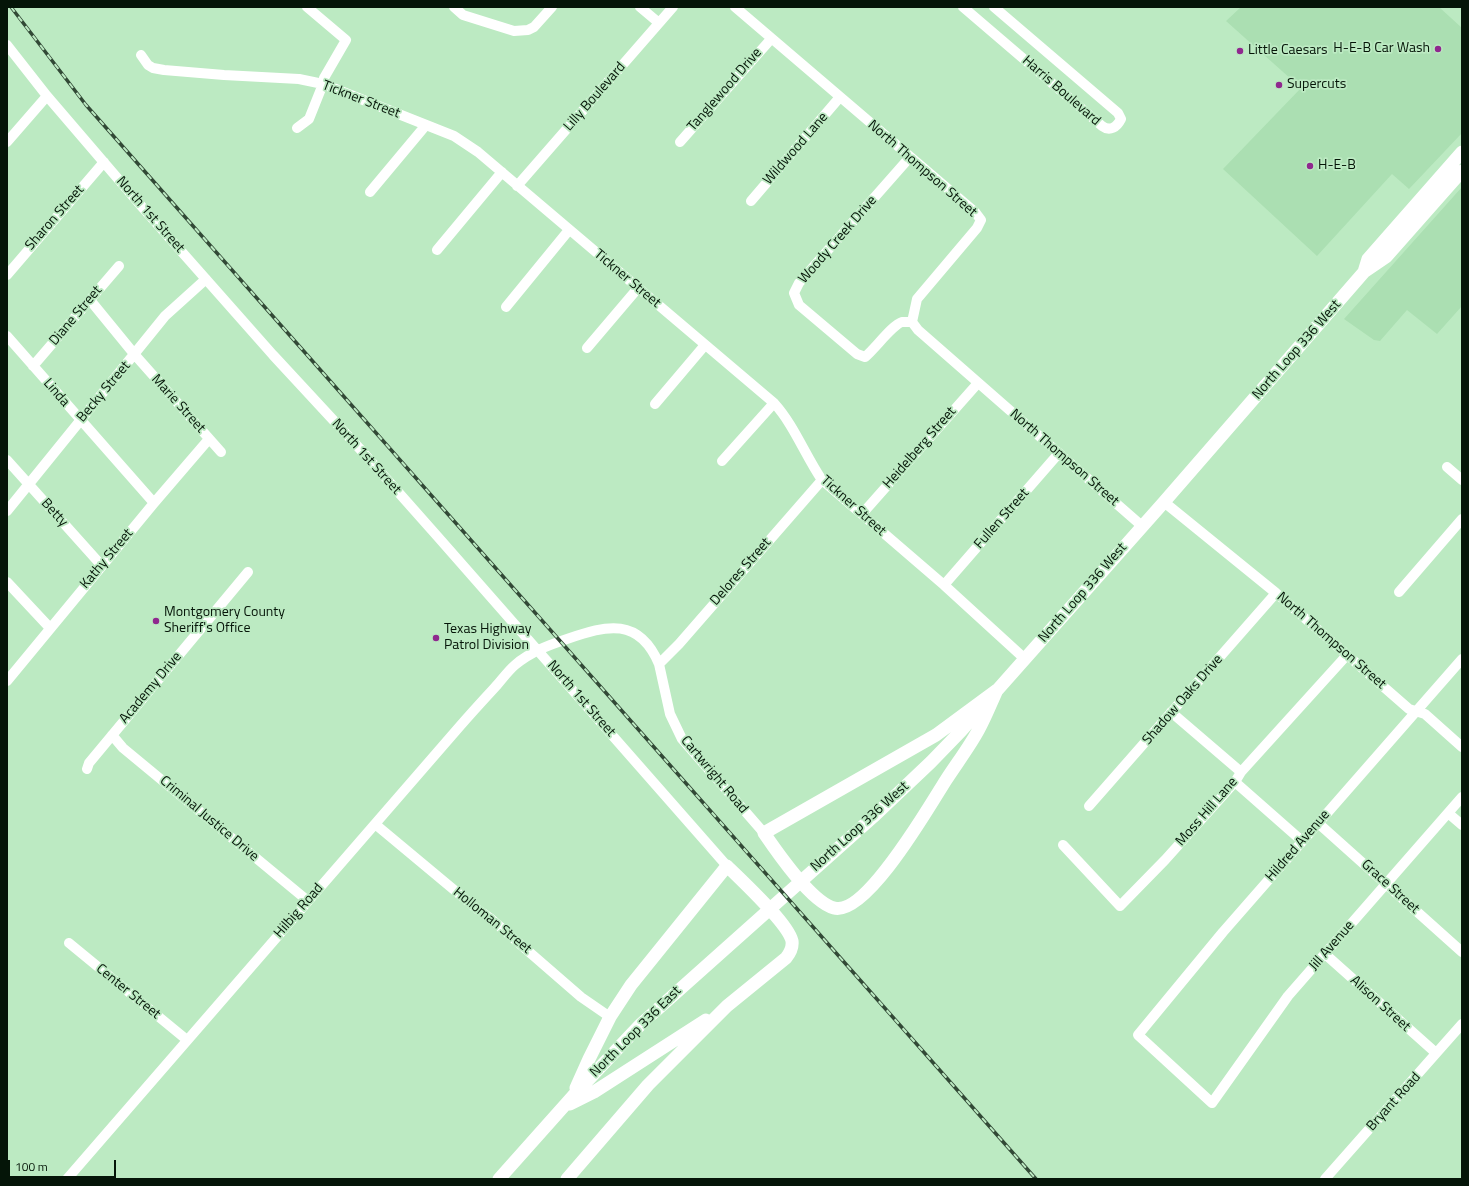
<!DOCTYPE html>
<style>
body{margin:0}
#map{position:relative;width:1469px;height:1186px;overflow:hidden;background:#bceac2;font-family:"Titillium Web",sans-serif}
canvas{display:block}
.frame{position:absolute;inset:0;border:8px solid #051508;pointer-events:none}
.scale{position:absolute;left:8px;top:1160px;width:108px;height:18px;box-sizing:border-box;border:2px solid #051508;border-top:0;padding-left:5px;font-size:12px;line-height:14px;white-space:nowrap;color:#051508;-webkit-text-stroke:3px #bceac2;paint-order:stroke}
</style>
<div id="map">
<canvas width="1469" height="1186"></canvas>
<div class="frame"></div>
<div class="scale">100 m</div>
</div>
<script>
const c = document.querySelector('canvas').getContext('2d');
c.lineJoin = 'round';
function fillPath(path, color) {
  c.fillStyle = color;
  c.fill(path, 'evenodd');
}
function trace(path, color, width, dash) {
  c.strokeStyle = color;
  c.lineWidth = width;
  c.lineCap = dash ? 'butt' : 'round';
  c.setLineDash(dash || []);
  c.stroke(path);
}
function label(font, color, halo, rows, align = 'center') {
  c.font = font + ' "Titillium Web",sans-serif';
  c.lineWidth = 3.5;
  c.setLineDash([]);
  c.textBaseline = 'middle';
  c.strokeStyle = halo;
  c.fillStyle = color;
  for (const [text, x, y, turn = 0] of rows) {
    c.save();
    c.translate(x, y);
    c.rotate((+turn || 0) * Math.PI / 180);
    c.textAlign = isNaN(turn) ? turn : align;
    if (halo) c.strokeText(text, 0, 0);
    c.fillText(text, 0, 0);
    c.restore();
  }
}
fillPath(new Path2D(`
 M1241,7h198l23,21v105l-53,56 -17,-15 -75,82 -94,-87 78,-81 -75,-67z
 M1462,187v119l-25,28 -30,-24 -27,31 -6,-1 -30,-21z`), '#abdfb2');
trace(new Path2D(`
 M454,7l9,8 51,16 14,-1 6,-3 18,-20
 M640,7l19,16
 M735,7l240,205 6,8 -4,8 -60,71 -5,23 6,8 224,196
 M963,7l139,119c8,6 15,1 19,-7l-3,-6 -124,-106
 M7,45l40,51 96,112 130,147 87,94 78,88 289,329
 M141,55l7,10 5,3 11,2 60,5 75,4 24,5 131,52 24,16 296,251c20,22 31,52 48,77l122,105 81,74
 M297,128l12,-9 14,-35 1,-6 22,-38 -39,-33
 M7,142l40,-46
 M680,142l91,-103
 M910,157l-111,126 -5,10 5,12 58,49 8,3c10,-8 27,-32 37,-35 3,0 7,0 10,0
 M517,186l156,-179
 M370,192l56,-67
 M751,201l89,-104
 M437,250l65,-78
 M7,275l97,-113
 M90,300l45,55 86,97
 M506,307l63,-77
 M7,336l147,167
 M587,348l51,-60
 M33,366l86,-100
 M655,404l50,-59
 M7,460l95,106
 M722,461l52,-58
 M1447,467l15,13
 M1164,502l112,91 133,116 16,5 37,33
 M7,511l158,-195 41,-37
 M862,514l116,-131
 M7,582l43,46
 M944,585l115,-132
 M1399,592l63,-73
 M1462,659l-239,273 -85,103 74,68 76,-107 174,-199
 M659,664l20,-20 143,-164
 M7,681l147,-178 55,-64
 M1171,712l70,60
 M112,735l11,13 185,153
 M87,769l2,-6 159,-191
 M1235,782l67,59
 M1089,806l187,-213
 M1448,813l14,12
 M1318,823l144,129
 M375,824l102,85 13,9 91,79 29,20
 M1063,845l57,61 45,-46 70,-78 6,-10 106,-117
 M69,943l118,97
 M1325,954l111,99
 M67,1179l393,-453c12,-14 25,-28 37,-41 6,-7 12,-15 18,-20 15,-13 34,-20 52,-26 40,-14 72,-22 92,25l11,50 12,25 82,94
 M1325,1179l137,-155`), '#fff', 10);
trace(new Path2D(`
 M1364,272l4,-13 94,-107
 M997,690c-6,13 -11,26 -18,39 -9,17 -22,34 -33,51 -16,25 -80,137 -112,128 -23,-6 -57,-56 -70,-75l172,-98z
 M570,1104l24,-12 112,-72
 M499,1179l74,-83 68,-72 232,-207 58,-55 30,-31 203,-229 200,-230 22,-15 76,-86
 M567,1179l81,-94 79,-79 59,-48c4,-5 7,-10 6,-17 -4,-18 -50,-60 -65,-75l-96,119 -21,32 -21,42 -13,29`), '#fff', 13);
const rail = new Path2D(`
 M11,7l75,98 950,1074`);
trace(rail, '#324936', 3.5);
trace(rail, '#bceac2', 2, [6]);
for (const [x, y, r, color] of [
 [1438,49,4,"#8f288e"],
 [1240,51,4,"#8f288e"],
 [1279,85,4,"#8f288e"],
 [1310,166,4,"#8f288e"],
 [156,621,4,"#8f288e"],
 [436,638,4,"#8f288e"]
]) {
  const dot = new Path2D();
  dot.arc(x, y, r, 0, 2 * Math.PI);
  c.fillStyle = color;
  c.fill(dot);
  trace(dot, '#bceac2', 1.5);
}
label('14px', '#051508', '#bceac2', [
 ["H-E-B Car Wash",1430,49,"right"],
 ["Little Caesars",1248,51],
 ["Supercuts",1287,85],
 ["H-E-B",1318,166],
 ["Montgomery County",164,613],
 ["Sheriff's Office",164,629],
 ["Texas Highway",444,630],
 ["Patrol Division",444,646]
], 'left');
label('14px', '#051508', '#bceac2', [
 ["Tanglewood Drive",725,90,-49],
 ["Harris Boulevard",1061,91,41],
 ["Lilly Boulevard",595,97,-49],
 ["Tickner Street",361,100,21],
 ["Wildwood Lane",796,149,-49],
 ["North Thompson Street",922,169,41],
 ["North 1st Street",150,215,49],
 ["Sharon Street",55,218,-49],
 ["Woody Creek Drive",838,240,-49],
 ["Tickner Street",627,279,40],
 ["Diane Street",76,316,-50],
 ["North Loop 336 West",1297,350,-49],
 ["Becky Street",104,392,-50],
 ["Linda",56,393,49],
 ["Marie Street",178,404,48],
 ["Heidelberg Street",920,448,-49],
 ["North 1st Street",366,457,48],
 ["North Thompson Street",1064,458,41],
 ["Tickner Street",853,506,42],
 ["Betty",54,513,48],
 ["Fullen Street",1002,519,-49],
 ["Kathy Street",107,559,-50],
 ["Delores Street",741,572,-49],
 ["North Loop 336 West",1083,593,-49],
 ["North Thompson Street",1331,641,41],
 ["Academy Drive",151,688,-50],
 ["North 1st Street",581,699,49],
 ["Shadow Oaks Drive",1183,700,-49],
 ["Cartwright Road",714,775,50],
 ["Moss Hill Lane",1207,812,-49],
 ["Criminal Justice Drive",209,819,40],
 ["North Loop 336 West",860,827,-42],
 ["Hildred Avenue",1298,846,-49],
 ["Grace Street",1390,887,42],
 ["Hilbig Road",299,911,-49],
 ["Holloman Street",492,921,39],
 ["Jill Avenue",1332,946,-49],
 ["Center Street",128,992,39],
 ["Alison Street",1380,1004,42],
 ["North Loop 336 East",636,1032,-45],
 ["Bryant Road",1394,1102,-48]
]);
</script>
